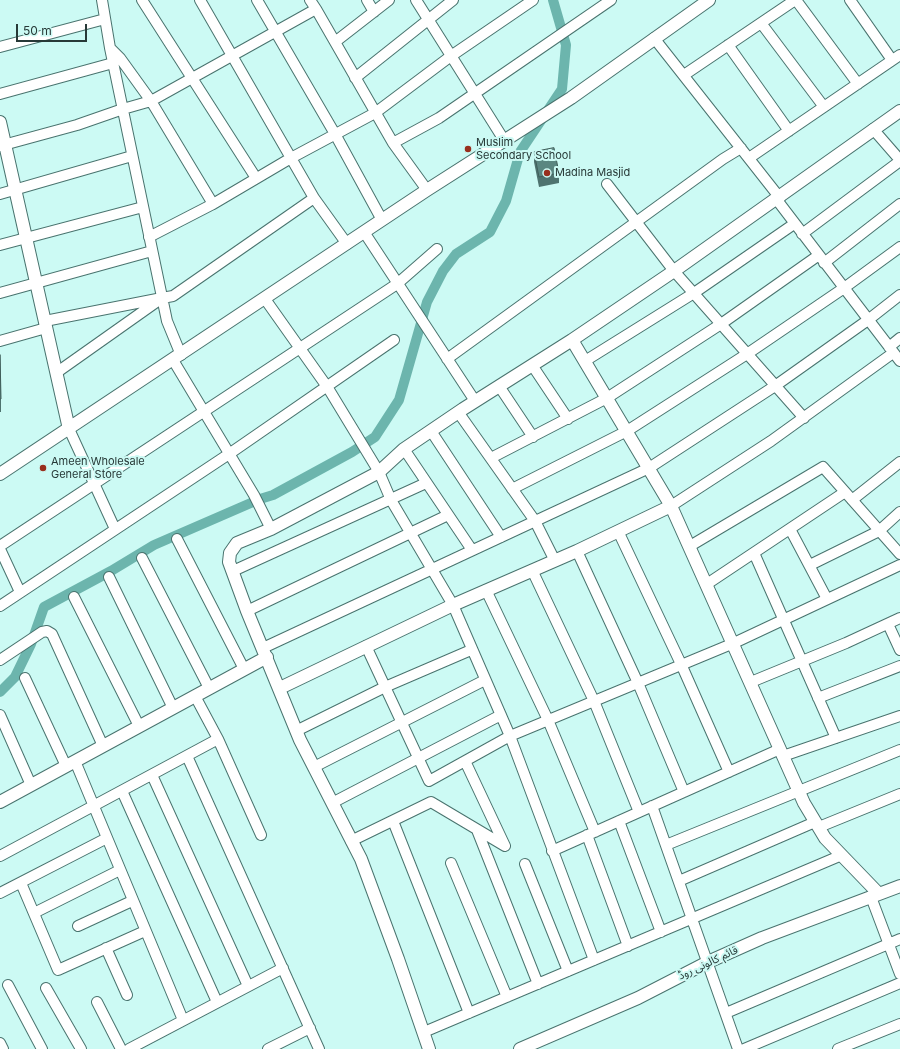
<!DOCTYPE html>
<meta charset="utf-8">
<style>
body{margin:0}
#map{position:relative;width:900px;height:1049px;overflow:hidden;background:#ccfaf4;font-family:Inter,sans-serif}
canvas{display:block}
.scale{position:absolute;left:16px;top:24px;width:71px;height:18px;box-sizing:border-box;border:2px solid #273937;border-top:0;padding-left:5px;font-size:12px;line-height:14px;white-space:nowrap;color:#273937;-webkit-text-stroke:3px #ccfaf4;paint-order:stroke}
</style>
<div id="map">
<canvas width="900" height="1049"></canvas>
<div class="scale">50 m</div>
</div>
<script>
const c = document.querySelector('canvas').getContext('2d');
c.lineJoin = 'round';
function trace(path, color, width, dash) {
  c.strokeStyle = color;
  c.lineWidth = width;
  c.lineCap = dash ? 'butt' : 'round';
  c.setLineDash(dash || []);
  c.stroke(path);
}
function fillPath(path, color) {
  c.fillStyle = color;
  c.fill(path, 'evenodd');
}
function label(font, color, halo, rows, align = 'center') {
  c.font = font + ' Inter,"Noto Sans Arabic",sans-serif';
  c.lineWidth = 4;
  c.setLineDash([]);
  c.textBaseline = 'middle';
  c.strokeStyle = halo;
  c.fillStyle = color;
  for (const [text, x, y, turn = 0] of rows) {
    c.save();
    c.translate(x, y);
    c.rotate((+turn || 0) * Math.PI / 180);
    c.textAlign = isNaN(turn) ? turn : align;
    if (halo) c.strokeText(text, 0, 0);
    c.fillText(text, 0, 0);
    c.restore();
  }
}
trace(new Path2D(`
 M0,692l15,-15 16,-33 13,-37 67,-36 43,-26 106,-46 13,-4 79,-43 23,-15 24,-37 28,-98 16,-31 13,-17 34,-22 16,-31 14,-49 42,-63 4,-44 -13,-45`), '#6cb5ad', 10);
const minor = new Path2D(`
 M102,0l8,48 57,273 14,34
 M142,0l114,178
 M200,0l114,198
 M257,0l78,134 47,86
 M310,0l6,9
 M367,0l7,12
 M416,0l88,140
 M796,0l62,84
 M850,0l42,60
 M761,23l63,84
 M654,38l126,160
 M335,42l54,-42
 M728,45l61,86
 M0,47l105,-28
 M110,48l10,10 31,43 62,103 78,-46 84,-45 76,-57 82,-56
 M684,75l111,-75
 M355,78l98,-78
 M0,94l113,-31
 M873,129l27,31
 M393,143l46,-25 172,-118
 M0,146l77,-21 46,-16 28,-8 165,-92 77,134 34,47
 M749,158l151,-103
 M607,184l67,87 130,147
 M0,194l132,-38
 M777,200l123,161
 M364,232l111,169
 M802,234l98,-73
 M149,237l64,-33
 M0,245l143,-38
 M824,263l76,-59
 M0,293l152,-42
 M162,298l11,-2 141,-98 33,46
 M265,299l63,89 51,84 12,28 62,105 57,131 84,224
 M45,321l117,-23 -106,75
 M0,341l46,-13
 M889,347l11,-9
 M447,359l276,-200 18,-11
 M173,360l81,135 17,34
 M585,361l109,-68 100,-69
 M532,365l36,54
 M499,386l34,51
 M458,412l77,109 20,40
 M69,429l46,100
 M431,431l70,106
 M404,449l68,101
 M491,458l116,-60 114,-74 98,-69
 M512,489l115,-58 120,-77 97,-66 56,-41
 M852,500l48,-38
 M671,506l100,-65 122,-88
 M790,529l37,70
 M618,531l63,133 48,108
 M177,539l67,130
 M0,546l397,-262 40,-35
 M690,546l133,-79 77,87
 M0,549l20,43
 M577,551l61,132 46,109
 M754,553l82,185
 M142,558l67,130
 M810,565l69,-34 21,-19
 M532,570l62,131 45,111
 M233,571l193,-88
 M109,577l64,131
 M707,584l138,-92
 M486,590l62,130 47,112
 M74,597l65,129
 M0,606l229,-152 165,-114
 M247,611l201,-96
 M888,624l12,26
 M366,646l63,135 81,-45 224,-93 166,-78
 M263,648l386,-180 126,-82 93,-66 32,-25
 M0,660l42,-28 5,-1 5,3 51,112
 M25,678l41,88
 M751,682l95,-39 54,-25
 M818,698l82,-32
 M0,715l31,70
 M296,731l89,-44 86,-37
 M218,739l43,96
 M187,756l132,293
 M783,756l117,-40
 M75,761l108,259
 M314,767l171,-87
 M152,775l96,211
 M122,791l95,211
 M332,803l169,-88
 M652,806l86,243
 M393,821l76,192
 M619,821l42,111
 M819,827l81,-33
 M477,830l61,154
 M587,835l41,111
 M351,841l80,-39 74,44 -40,-85
 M666,845l234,-95
 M552,851l228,-102
 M0,856l218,-117 -23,-43
 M451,863l56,134
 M525,864l43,107
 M679,881l136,-59
 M21,883l37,87 87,-39
 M0,893l107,-55
 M871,897l29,77
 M34,913l86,-43
 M78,926l54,-25
 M106,948l21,47
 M8,985l34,64
 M46,988l35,61
 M97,1002l24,47
 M726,1013l174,-74
 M424,1032l418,-177
 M0,1043l3,6
 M129,1049l154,-81
 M268,1049l42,-21
 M744,1049l156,-66
 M838,1049l62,-25`);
const tertiary = new Path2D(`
 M0,122l69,307
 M572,340l99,166 133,297 21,35 54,56
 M0,474l427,-284 144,-92 138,-98
 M280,688l173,-83 124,-54 94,-45
 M0,802l267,-145
 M429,1049l-31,-90 -37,-100 -61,-119 -53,-129 -18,-49 1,-9 7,-10 34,-14 108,-57 25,-23 59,-40 109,-69 102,-69 226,-160
 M520,1049l118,-51 70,-36 54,-24 138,-52`);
trace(minor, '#49736e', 12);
trace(tertiary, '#49736e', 14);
trace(minor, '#fff', 10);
trace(tertiary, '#fff', 12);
fillPath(new Path2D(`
 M534,152l25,21v10l-20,4 -5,-25z
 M0,355l1,44v13h-1z`), '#4e736f');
const building = new Path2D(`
 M554,148l5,25 -20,4 -5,-25z
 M0,355l1,44h-1z`);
fillPath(building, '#5b8681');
trace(building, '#405e5a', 1);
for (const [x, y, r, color] of [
 [468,149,4,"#982f1d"],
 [547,173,4,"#982f1d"],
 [43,468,4,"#982f1d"]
]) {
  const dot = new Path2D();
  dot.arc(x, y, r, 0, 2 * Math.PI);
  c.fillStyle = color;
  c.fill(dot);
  trace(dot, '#ccfaf4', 1.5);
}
label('11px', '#273937', '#ccfaf4', [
 ["Muslim",476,143],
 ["Secondary School",476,156],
 ["Madina Masjid",555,173],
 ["Ameen Wholesale",51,462],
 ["General Store",51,475]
], 'left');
label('11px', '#273937', '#ccfaf4', [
 ["قائم کالونی روڈ",708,963,-25]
]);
</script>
